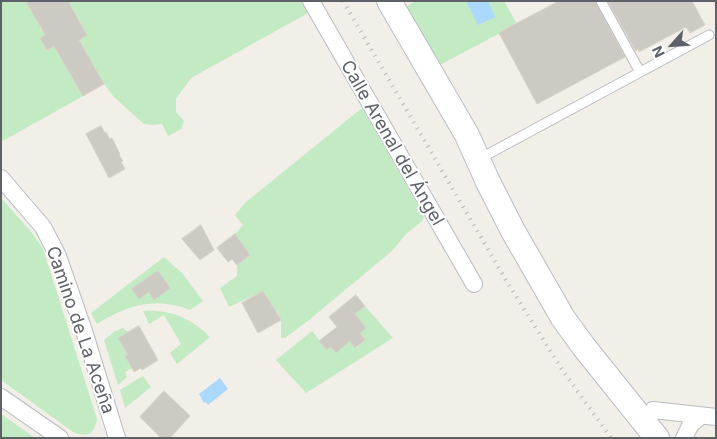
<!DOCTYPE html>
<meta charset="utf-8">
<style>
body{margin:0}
#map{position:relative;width:717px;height:439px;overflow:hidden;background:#f1efe7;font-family:Inter,sans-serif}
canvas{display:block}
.frame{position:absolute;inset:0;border:2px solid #5e6268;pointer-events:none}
.north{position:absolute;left:647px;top:20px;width:50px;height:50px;-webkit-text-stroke:4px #fff;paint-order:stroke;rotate:244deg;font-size:14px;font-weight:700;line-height:20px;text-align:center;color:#5e6268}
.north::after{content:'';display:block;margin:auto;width:18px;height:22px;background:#5e6268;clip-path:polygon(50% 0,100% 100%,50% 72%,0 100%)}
</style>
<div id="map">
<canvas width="717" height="439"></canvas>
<div class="frame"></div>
<div class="north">N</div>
</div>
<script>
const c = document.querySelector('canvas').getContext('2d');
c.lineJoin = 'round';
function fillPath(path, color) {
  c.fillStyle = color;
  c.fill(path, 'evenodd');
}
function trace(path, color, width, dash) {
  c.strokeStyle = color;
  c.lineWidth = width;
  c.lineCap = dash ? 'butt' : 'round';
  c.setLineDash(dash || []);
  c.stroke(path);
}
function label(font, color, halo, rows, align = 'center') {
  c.font = font + ' Inter,sans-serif';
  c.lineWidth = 4;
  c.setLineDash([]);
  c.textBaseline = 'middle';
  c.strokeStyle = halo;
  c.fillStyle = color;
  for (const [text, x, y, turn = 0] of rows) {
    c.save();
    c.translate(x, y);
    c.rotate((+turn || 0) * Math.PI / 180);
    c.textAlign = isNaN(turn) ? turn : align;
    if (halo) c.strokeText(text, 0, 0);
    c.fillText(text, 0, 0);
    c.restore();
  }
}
fillPath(new Path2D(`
 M1,1h25l19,34 -5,3 7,12 7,-4 29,50 -82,46z
 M68,1h233l7,12 -117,65 -15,21v13l8,9 -3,8 -13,7 -6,-12 -10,1 -8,-1 -30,-27 -10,-13 -25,-44 8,-6z
 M416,1h88l13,23 -79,42 -33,-59z
 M362,108l62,108 -2,5 -16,13 -14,17 -83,69 -24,18h-4v-18l-18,-29 -34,16 -9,-19 17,-12v-11l13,-10 -15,-21 8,-9 -8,-10 11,-13z
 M1,198l31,35 11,16 54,170c-3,15 -9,19 -24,13l-72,-52z
 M164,257l18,16 21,28 -13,9c-33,-14 -64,-5 -93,14l-6,-11z
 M365,306l28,32 -87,55 -30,-33 36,-29 15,19 4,-3 5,6 14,-12 6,7 9,-8 -5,-7 6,-5 -11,-14z
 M143,311c26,-2 49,7 67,26l-33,27 -7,-11 11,-9 -17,-29 -15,9z
 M123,328l5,4 -10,6 10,17 -3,1 7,12 -7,4 2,5 -9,8 -14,-45 11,-9z
 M143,376l8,11 -26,21 -5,-18z
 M1,414l34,24h-34z`), '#c2eac3');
fillPath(new Path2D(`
 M466,1h22l7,16 -17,8z
 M220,378l8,11 -20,16 -2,-3 -2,1 -5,-9z`), '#aad8ff');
const building = new Path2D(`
 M26,1h42l19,34 -8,5 25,44 -21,12 -29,-50 -7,4 -7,-12 5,-3z
 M559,1h36l30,56 -88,47 -38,-71z
 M608,1h84l13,24 -15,8 -4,-6 -47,25 -1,-3 -2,2z
 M101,126l4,7 1,-1 4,7 2,-1 8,16 -1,1 4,6 -2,1 4,7 -16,9 -23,-44z
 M201,225l13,25 -14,10 -18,-21z
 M235,234l15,21 -13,10 -5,-6 -4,3 -11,-14z
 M158,271l12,17 -16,12 -5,-8 -10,7 -7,-10z
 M263,291l18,29 -23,13 -16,-30z
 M356,295l9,11 -10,8 11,14 -6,5 5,7 -10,8 -5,-7 -14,12 -5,-6 -4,3 -8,-9 18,-14 -8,-10z
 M139,326l19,34 -16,10 -1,-2 -7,4 -9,-16 3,-1 -10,-17z
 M164,391l26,25 -20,22h-9l-21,-21z`);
fillPath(building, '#cdcac4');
trace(building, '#d7d2c5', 1);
const lane = new Path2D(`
 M601,1l39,71
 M479,159l230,-124`);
const street = new Path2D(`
 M311,1l163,283
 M1,178l42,49 15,29 26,75 33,107
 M1,397l59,41
 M653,410l63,7
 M684,438l7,-14 10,-8`);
const secondary = new Path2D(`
 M389,1l78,134 21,47 25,49 50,87 21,29 73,91`);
trace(lane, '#b9bcc1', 11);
trace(street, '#b9bcc1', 18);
trace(secondary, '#babdc3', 26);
trace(lane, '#fff', 9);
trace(street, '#fff', 16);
trace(secondary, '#fff', 24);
trace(new Path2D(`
 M343,1l164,281 56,89 48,67`), '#b6b6b8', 4, [1, 6]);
label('18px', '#5e6268', '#fff', [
 ["Calle Arenal del Ángel",392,143,60],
 ["Camino de La Aceña",80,330,71]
]);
</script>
